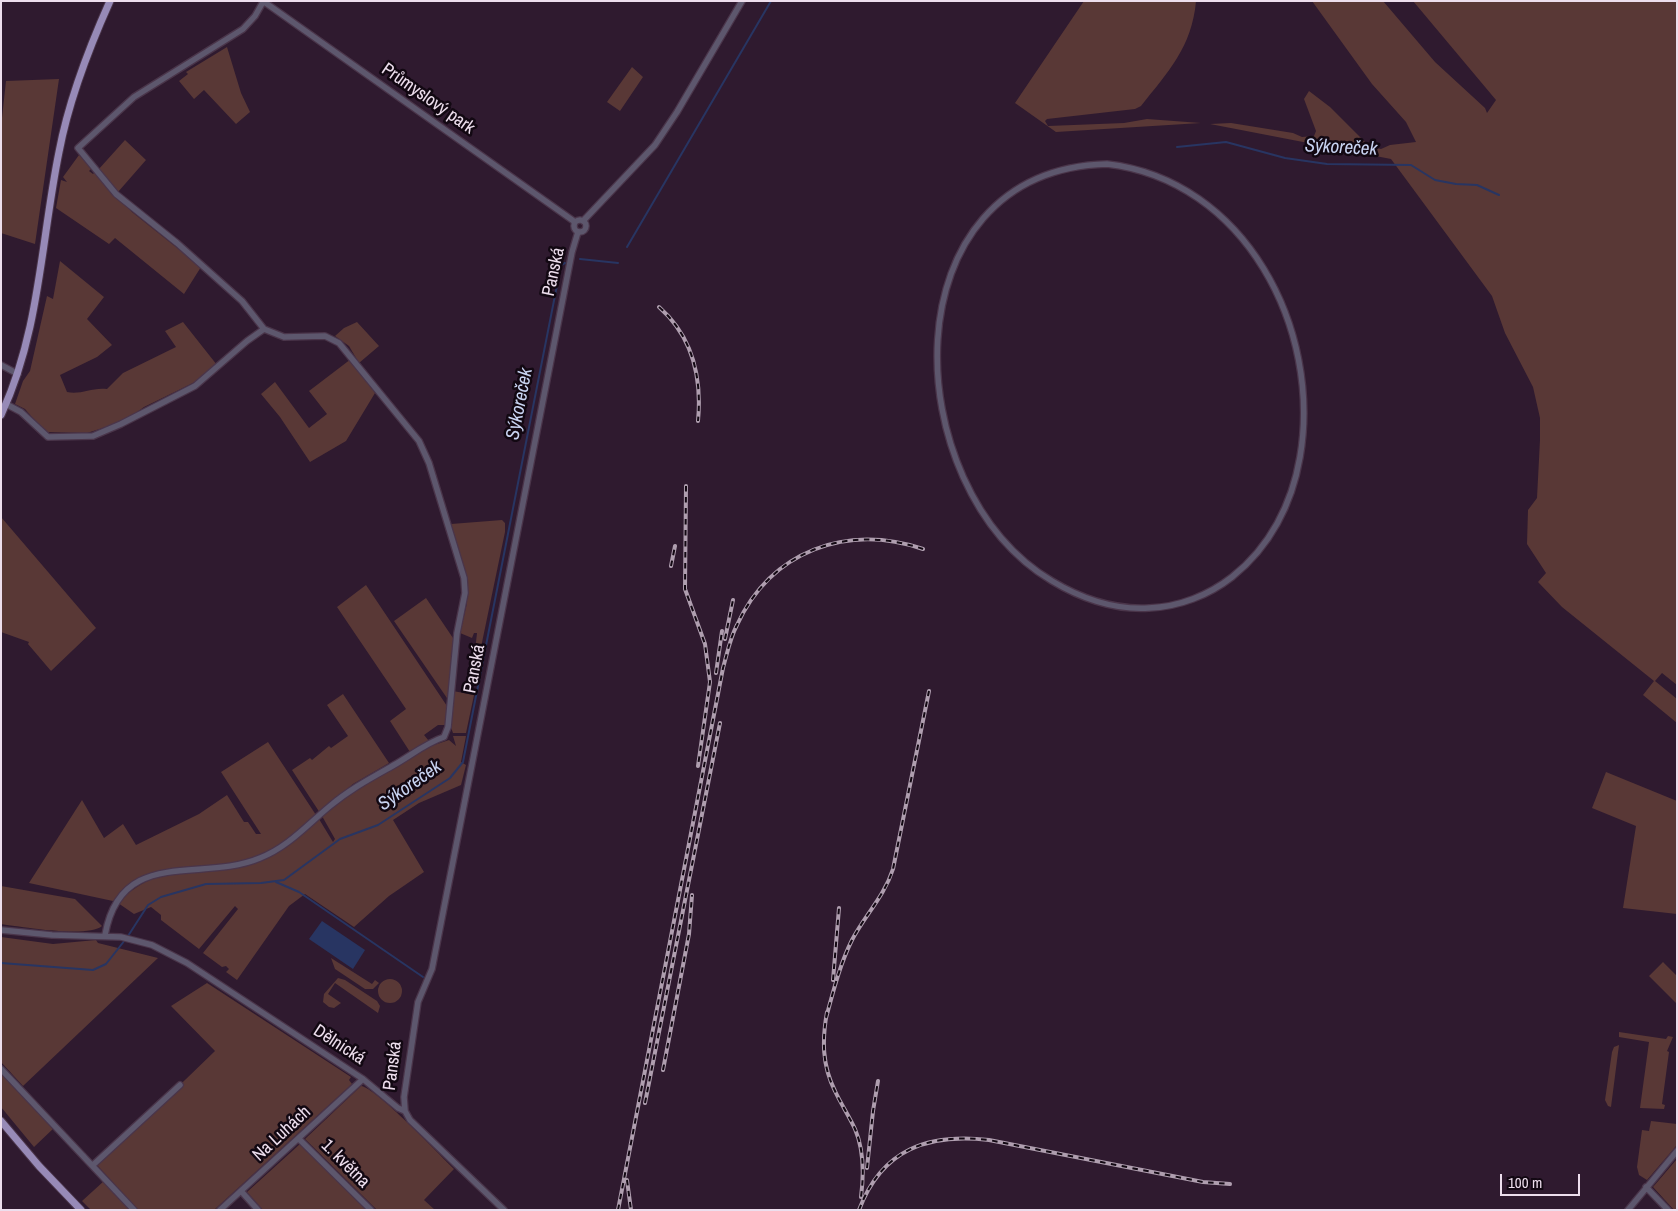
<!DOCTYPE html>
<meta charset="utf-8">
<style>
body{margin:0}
#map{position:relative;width:1678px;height:1211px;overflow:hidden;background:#2f1a2f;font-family:"Archivo Narrow",sans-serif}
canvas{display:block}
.frame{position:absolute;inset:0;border:2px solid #eddeed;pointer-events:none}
.scale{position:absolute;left:1500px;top:1174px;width:80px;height:22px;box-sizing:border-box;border:2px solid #eddeed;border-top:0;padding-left:6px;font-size:15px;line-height:18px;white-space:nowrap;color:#eddeed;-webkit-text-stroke:4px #120812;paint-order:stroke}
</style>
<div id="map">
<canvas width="1678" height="1211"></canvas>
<div class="frame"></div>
<div class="scale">100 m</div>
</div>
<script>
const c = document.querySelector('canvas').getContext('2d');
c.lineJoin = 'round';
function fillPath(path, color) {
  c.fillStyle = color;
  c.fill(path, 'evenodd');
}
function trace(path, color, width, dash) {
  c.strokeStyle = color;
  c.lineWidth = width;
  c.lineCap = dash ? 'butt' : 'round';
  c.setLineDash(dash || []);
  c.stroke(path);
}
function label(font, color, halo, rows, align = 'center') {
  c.font = font + ' "Archivo Narrow",sans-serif';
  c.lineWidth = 5;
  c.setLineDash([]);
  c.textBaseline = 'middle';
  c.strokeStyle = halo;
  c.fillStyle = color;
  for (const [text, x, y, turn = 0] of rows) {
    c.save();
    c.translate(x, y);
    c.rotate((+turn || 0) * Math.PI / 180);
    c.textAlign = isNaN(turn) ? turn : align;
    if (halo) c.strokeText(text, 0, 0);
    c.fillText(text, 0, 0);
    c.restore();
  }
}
fillPath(new Path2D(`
 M1084,1h112c-4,46 -28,71 -55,105l-6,3 -88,10 -2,2 3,5 76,-3 23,-4 54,4 -145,9 -41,-29z
 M1312,1h71l52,61 50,46 2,5 9,-13 -83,-99h264v684l-15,-12 -7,8 22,18v24l-34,-28 11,-14 -92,-74 -24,-25 8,-9 -19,-29 1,-34 9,-12 3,-58v-22l-7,-31 -28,-54 -13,-37 -101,-137 -181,-35 21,-1 62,10 9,4 12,-1 2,-5 -12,-32 5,-8 21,16 40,40 11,2 9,-4 26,-3 -10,-20 -34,-38z
 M227,47l14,46 9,19 -14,12 -32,-34 -10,9 -15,-18 9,-7 -2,-2z
 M632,67l11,10 -23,34 -13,-9z
 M59,79l-24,165 -34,-11v-106l5,-46z
 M125,140l21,20 -28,32 -20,-22z
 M79,155l13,13 -3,3 4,3 2,-2 37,40 69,55 -17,27 -69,-56 -6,6 -53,-36 5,-28 6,2 -4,-5z
 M60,261l44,36 -17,22 25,26 -15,12 -37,18 7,17c14,3 25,-5 40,-3l16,-16 53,-26 -11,-16 18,-9 34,43 -22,17 -51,25 -19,14 -38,12 -42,-1 -20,-23 -10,-5 8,-23 7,-10 17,-75 6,3z
 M357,322l22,24 -20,17 -10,-17 -14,-10 9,-8z
 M351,359l24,34 -29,48 -36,21 -30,-45 -19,-23 14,-12 34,46 18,-14 -18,-23z
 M1,517l95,111 -45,43 -23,-27 1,-2 -28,-10z
 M502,520l3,3v9l-25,120 -5,-1 2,-18h-3l-2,5 -12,-5 7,-30v-26l-16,-53z
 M366,585l81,121 -2,19h-7l-14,10 5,6 -19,11 -20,-31 16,-12 -69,-102z
 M426,598l29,43 -6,60 -55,-80z
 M453,691l21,4 -8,38h-13l-3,-8z
 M343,694l46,69 -36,21 -33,29 -28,-43 18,-12 2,2 17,-14 2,2 17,-12 -21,-31z
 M453,736h13l-5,26 5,3 -5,20 -42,18 -26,17 31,52 -35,24 -35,31 -49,-33 -16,12 -52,74 -11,-8 3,-3 -3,-3 -4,1 -19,-14 35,-44 -3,-3 -36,43 -38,-29v-5l-10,-8 -17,7 -16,-11c39,-42 90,-30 140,-43 14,-3 48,-32 61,-41l14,23 2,-3 -13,-23 17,-16 92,-54 18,-6 7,6z
 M268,742l48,73c-14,14 -30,30 -48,38 -55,25 -108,-4 -155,48l-84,-18 53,-83 22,38 19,-14 13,21 63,-31 28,-19 17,27h4l8,12h5l-40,-62z
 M1606,772l71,29v113l-54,-6 13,-82 -44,-18z
 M1,886l74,13 27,27c-14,12 -80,1 -101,-2z
 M1,937l52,7 43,-4 2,3 60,15 -135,128 -22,-24z
 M331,958l41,26 3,-4 4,3 -6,6h-8l-30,-20z
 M1663,962l14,14v28l-28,-28z
 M338,978l7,2 32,21 3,5 -2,7 -43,-30 -7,11 13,9 -7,5 -5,-1 -6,-5 1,-8z
 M378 991a12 12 0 1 1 24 0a12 12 0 1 1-24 0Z
 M207,983l144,94 -2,3 3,4 -138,126h-76l-41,-45 118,-114 -44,-45z
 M1619,1032l47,7 2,-3 5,1 -6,14 2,1 -7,52 3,1 -1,4 -24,-1 9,-66 -30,-5z
 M1619,1045l-8,62 -3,-1 -3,-6 7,-48 2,-5z
 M1,1070l54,57 -21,20 -33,-40z
 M361,1086c14,1 79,69 93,83l-30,31 11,10h-58l-72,-71z
 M1651,1121l26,3v21l-30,35 -8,-5 -2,-8 5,-37 7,1z
 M300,1144l67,66h-104l-16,-18z
 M1677,1159v51h-3l-21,-23z
 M104,1181l26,29h-39l-9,-9z`), '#593836');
fillPath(new Path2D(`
 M322,921l43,29 -12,19 -44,-30z`), '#283562');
trace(new Path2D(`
 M1177,147l49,-5 59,16 42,6 84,1 24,15 21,4 21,1 22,10
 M627,247l144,-246
 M580,259l38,4
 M276,882l23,10 124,85
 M128,936l20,-31 13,-8 45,-13 55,-1 23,-3 56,-41 38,-14 72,-47 13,-16 98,-497 4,-2
 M1,963l92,7 13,-6 19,-24`), '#283562', 2);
const minor = new Path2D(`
 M263,1l312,221
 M1107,164c138,16 215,165 193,293 -8,47 -30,90 -68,120 -23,18 -53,30 -83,31 -35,2 -67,-9 -97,-27 -157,-94 -166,-411 55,-417z
 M574 226a6 6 0 1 1 12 0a6 6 0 1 1-12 0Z
 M583,221l72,-76 22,-33 65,-111
 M1,365l17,9
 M6,404l15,8 27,25 45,-1 28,-12 74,-38 52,-45 17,-12
 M1,930l51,5 69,2 31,8 35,18 176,116 35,29 7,3
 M105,935c16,-89 96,-52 155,-77 28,-11 47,-33 70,-52 20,-17 41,-28 64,-41 16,-9 32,-22 50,-28l4,-10 9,-94 8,-40 -1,-15 -35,-115 -10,-22 -80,-98 -14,-7 -41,1 -20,-8 -22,-28 -65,-58 -61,-49 -38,-46 56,-51 109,-68 12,-13 8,-14
 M1,1069l133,141
 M299,1139l72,71
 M93,1165l87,-80
 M1646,1187l22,23
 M241,1191l17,19
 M220,1210l143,-131
 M504,1210l-94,-90 -5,-9 -1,-14 14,-95 14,-33 140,-717 6,-20
 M1628,1210l49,-59`);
const major = new Path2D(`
 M1,415c39,-83 40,-175 58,-263 10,-53 29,-102 51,-151
 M1,1121l38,45 42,44`);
trace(minor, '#4a354a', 8);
trace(major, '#4a354a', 9);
trace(minor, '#5d576d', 5.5);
trace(major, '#978ab7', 7);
const rail = new Path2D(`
 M659,307c34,30 43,71 39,114
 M686,486l-1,103 20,55 5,38 -12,84
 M671,566l4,-20
 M725,639l8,-39
 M716,673l6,-42
 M833,980l6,-72
 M827,1012c-5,28 -5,53 8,79 6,13 14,25 20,38 9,21 9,45 6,68
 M826,1018c7,-26 14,-54 26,-78 13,-25 32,-43 41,-71l36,-178
 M663,1070l26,-136 3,-39
 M645,1103l75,-380
 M867,1168l6,-57 5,-30
 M627,1180l4,30
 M618,1210l105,-542c4,-14 7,-30 14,-43 34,-74 110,-102 186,-76
 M859,1210c23,-61 69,-77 130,-70l214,42 27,2`);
trace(rail, '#af9eaf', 4);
trace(rail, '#120812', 2, [5.5]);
label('18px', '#eddeed', '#120812', [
 ["Průmyslový park",428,99,35],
 ["Panská",554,272,-78],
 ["Panská",475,669,-79],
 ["Dělnická",339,1045,33],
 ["Panská",393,1066,-83],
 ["Na Luhách",282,1134,-43],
 ["1. května",345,1164,45]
]);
label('italic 19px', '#c8d3f1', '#120812', [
 ["Sýkoreček",1341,148,3],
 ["Sýkoreček",520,404,-79],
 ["Sýkoreček",410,786,-35]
]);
</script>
